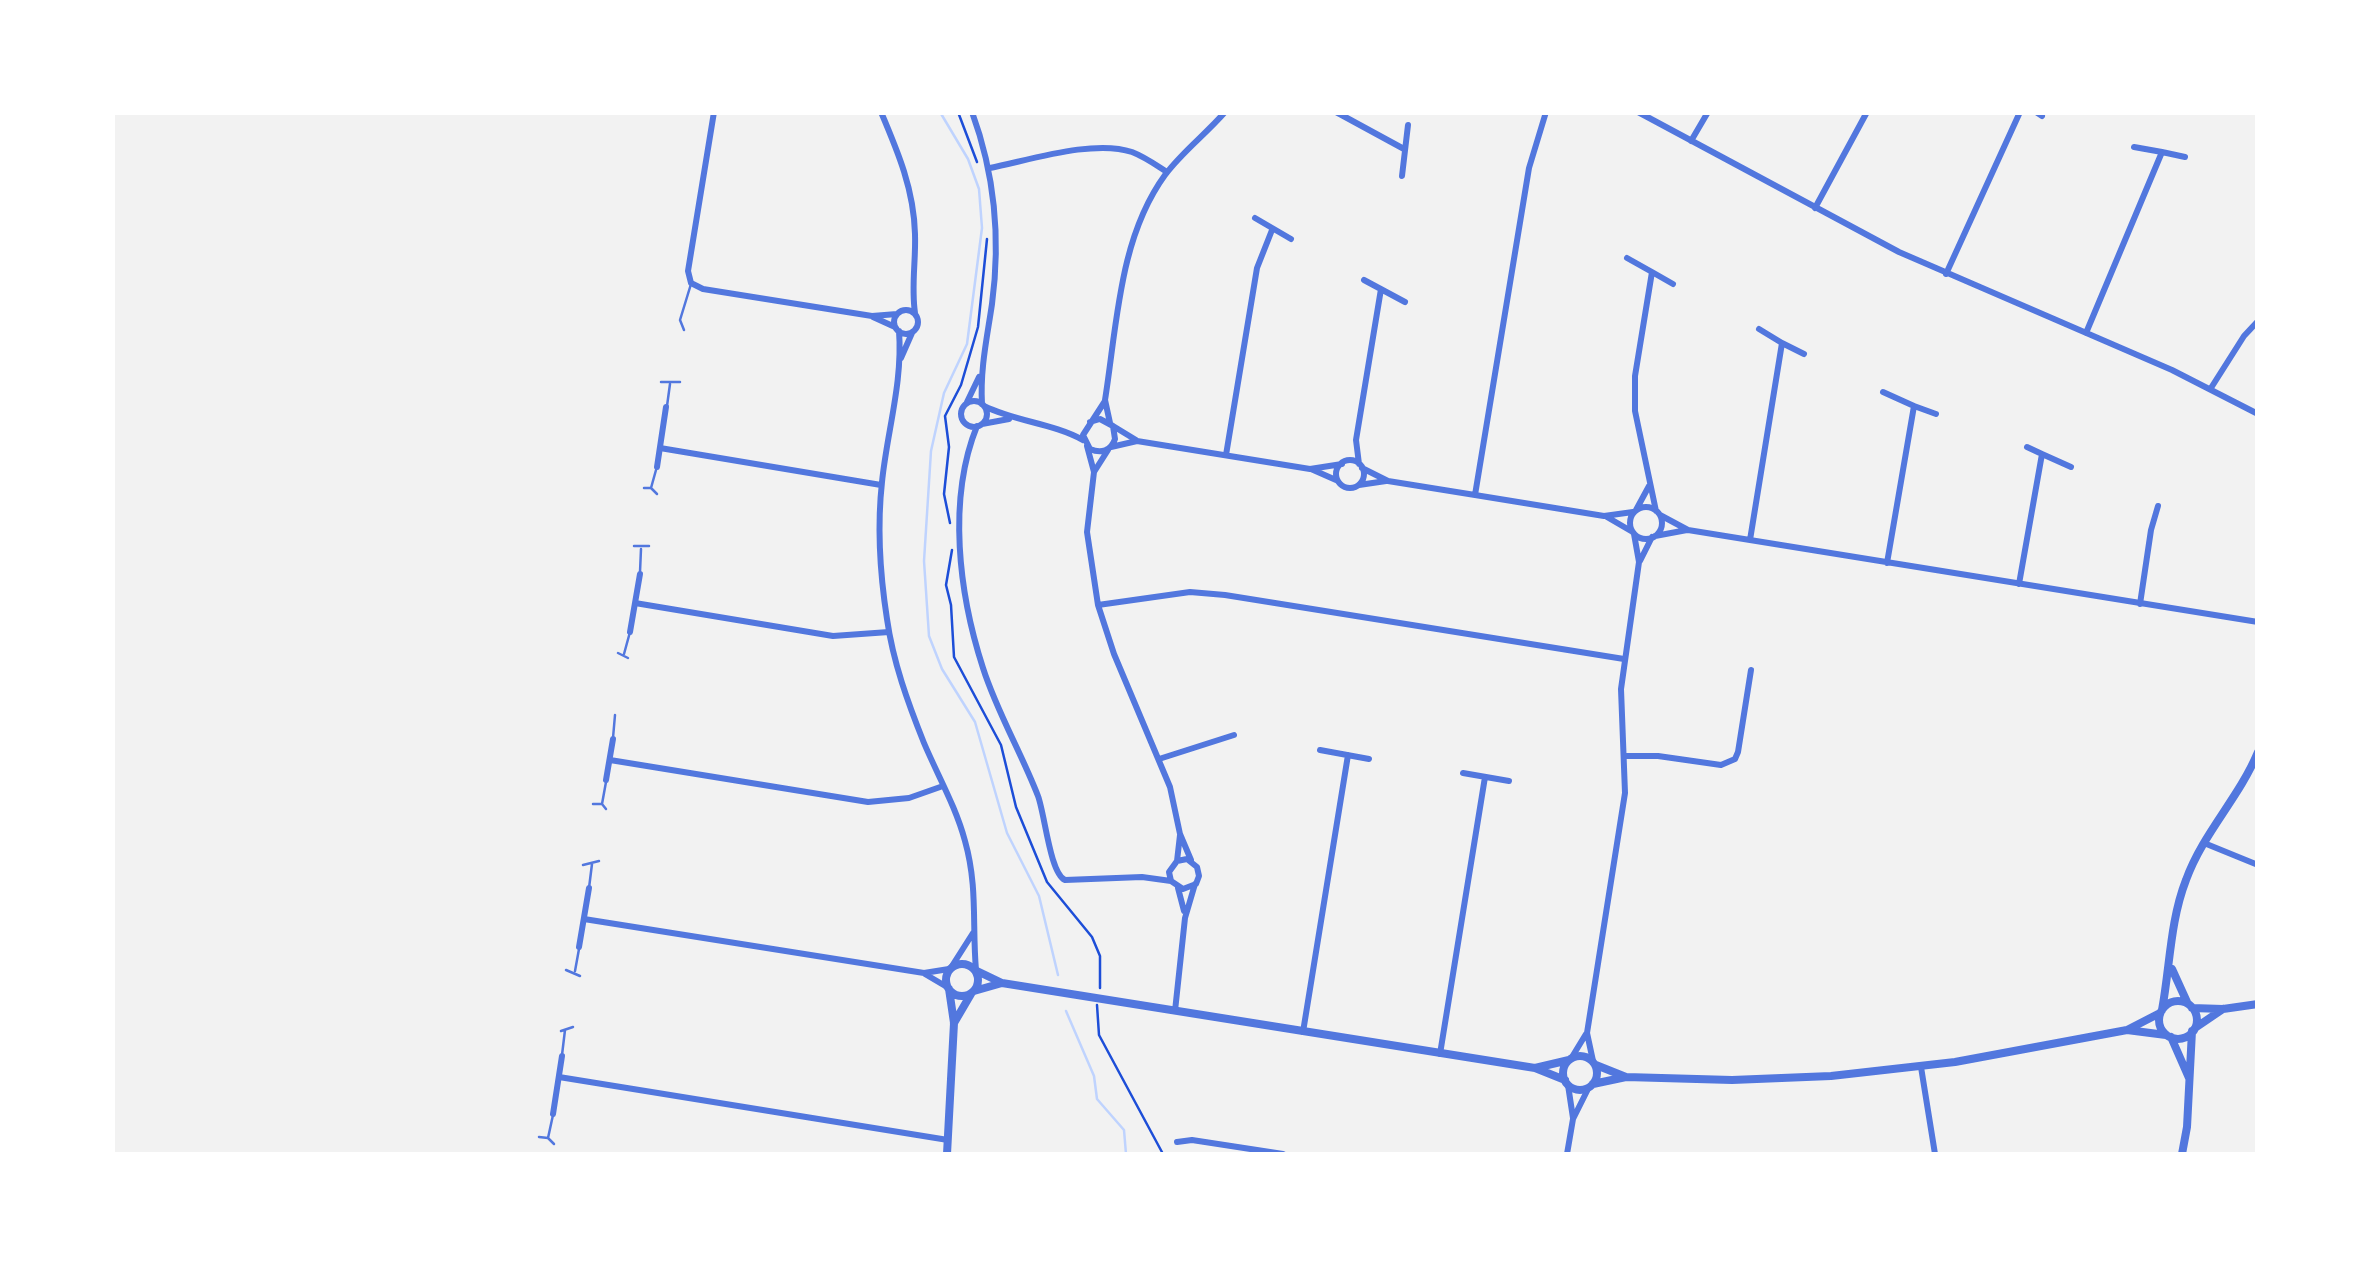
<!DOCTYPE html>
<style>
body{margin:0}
#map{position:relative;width:2370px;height:1267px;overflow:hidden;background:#f2f2f2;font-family:Helvetica,sans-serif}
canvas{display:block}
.frame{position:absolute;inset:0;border:115px solid #fff;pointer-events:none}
</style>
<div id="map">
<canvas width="2370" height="1267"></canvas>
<div class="frame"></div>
</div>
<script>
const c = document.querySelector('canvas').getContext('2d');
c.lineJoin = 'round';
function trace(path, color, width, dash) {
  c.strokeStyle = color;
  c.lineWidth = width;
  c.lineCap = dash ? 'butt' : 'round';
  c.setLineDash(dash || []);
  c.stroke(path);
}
trace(new Path2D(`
 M940,112l28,47 11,30 3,39 -15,116 -23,49 -13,58 -7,110 5,75 13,33 33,53 32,111 32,63 19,79
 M1066,1011l28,65 3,23 27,31 2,24`), '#bfd3fe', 2.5);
trace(new Path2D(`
 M958,112l19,50
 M950,523l-6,-29 5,-47 -4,-31 16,-31 17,-58 9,-88
 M952,550l-6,35 5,20 3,52 47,88 15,62 31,75 45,55 8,19v32
 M1097,1005l2,30 64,119`), '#1d4ed8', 2.5);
trace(new Path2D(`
 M684,330l-4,-10 11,-36
 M661,382h19
 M667,406l3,-22
 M644,488h7l6,6
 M651,488l5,-18
 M634,546h15
 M640,572l1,-23
 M618,653l10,5
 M624,654l6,-22
 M613,738l2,-23
 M593,804h9l4,5
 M602,804l4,-22
 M583,865l16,-4
 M589,888l3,-24
 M566,970l14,6
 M575,971l4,-22
 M561,1031l12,-4
 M562,1055l3,-25
 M539,1137l9,1 6,6
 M548,1138l5,-23`), '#5277de', 2.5);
trace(new Path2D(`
 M714,112l-26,159 3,12 12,6 169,27 25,-2
 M881,112c17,40 33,78 34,122 1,27 -4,52 0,79
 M972,112c23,63 29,125 20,192 -5,34 -12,65 -10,100
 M1336,112l68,37
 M1638,112l261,140 273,118 86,44
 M2036,112l6,4
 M1691,141l17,-29
 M2162,152l23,5
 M990,168c40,-8 104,-29 142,-16 13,5 24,13 35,20
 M1402,176l6,-51
 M1815,208l52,-96
 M1255,218l36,21
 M1627,258l25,14 -17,104v35l21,100
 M1652,272l21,12
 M1946,274l74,-162
 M1364,280l41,22
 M894 322a12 12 0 1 1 24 0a12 12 0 1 1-24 0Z
 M873,317l22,10
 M899,331c4,51 -12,101 -17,151 -5,45 -2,92 5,137 6,43 21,84 37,124 14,33 32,64 41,98 13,46 7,84 11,129
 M2086,333l76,-181 -28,-5
 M1782,343l22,11
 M901,358l11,-25
 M2211,388l33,-52 14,-15
 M1883,392l31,14 -27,157
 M961 414a13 13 0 1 1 26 0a13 13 0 1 1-26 0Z
 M967,402l12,-25
 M984,406c33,16 68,17 99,34
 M1914,406l22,8
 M1090,422l10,-3 13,7 2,13c-4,12 -14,15 -25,10l-7,-14 22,-34
 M1110,423l-5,-23c12,-75 14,-162 60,-225 17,-23 41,-41 60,-63
 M982,424l27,-5
 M977,426c-30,74 -18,168 6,242 14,44 38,84 55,128 7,19 12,77 27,84l77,-3 29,4 12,8 13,-5 3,-8 -2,-9 -10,-8 -10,2 -8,11 2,9
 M1113,426l23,14
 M1087,446l7,26 -7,60 11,73 16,49 56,133 10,47 11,26
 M1111,447l26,-6 173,28 32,-5
 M660,448l221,37
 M2042,454l29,13
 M1226,455l31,-187 15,-38
 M1336 474a14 14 0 1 1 28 0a14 14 0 1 1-28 0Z
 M1359,464l-3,-24 25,-151
 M657,467l9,-60
 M1362,468l26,13 87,14 129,21 29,-4
 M1311,469l25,11
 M1094,472l14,-22
 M1359,485l27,-4
 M1475,495l54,-327 17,-56
 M1630 523a16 16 0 1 1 32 0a16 16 0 1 1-32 0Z
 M1636,510l13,-24
 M1660,515l28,15 570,92
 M1607,517l24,14
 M1655,536l32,-6
 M1750,540l32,-197 -23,-14
 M1640,561l12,-24
 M2019,584l23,-130 -15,-7
 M635,603l198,33 56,-4
 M2140,604l11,-74 7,-24
 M1098,605l92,-13 35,3 399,64
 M630,632l10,-58
 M1320,750l49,9
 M1624,756h34l63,9 14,-6 3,-7 13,-82
 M1159,759l75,-24
 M610,760l258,42 41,-4 34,-12
 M1463,773l46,8
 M606,780l7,-41
 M2204,843l54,22
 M1177,861l3,-26
 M1178,888l6,23
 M584,919l340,54 25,-4
 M579,947l10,-59
 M952,966l21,-33
 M925,974l22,13
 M1175,1011l10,-93 10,-34
 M1303,1032l45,-277
 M1440,1054l45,-277
 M1572,1057l14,-23
 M1593,1061l-6,-28 38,-240 -4,-104 18,-127 -5,-28
 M1921,1067l14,87
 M559,1077l389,63
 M1568,1085l5,33
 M553,1114l9,-58
 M1177,1142l15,-2 91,14
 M1567,1154l6,-35 16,-32`), '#5277de', 6);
trace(new Path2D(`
 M946 980a16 16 0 1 1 32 0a16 16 0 1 1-32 0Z
 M2172,969l15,33
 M977,971l25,12 533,85 30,12
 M974,991l28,-8
 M2159 1020a19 19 0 1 1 38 0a19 19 0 1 1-38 0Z
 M2192,1008l31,1 35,-5
 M2162,1010c8,-43 8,-89 24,-130 17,-47 53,-82 72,-128
 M954,1023l17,-29
 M2195,1028l28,-19
 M2127,1030l33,-17
 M2171,1037l18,41
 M1563 1073a17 17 0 1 1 34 0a17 17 0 1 1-34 0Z
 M1596,1065l30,12
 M1535,1068l34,-8
 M1593,1084l33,-7 106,3 99,-4 124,-14 172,-32 39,5
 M947,1154l7,-131 -5,-34
 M2182,1154l5,-27 5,-96`), '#5277de', 8);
</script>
